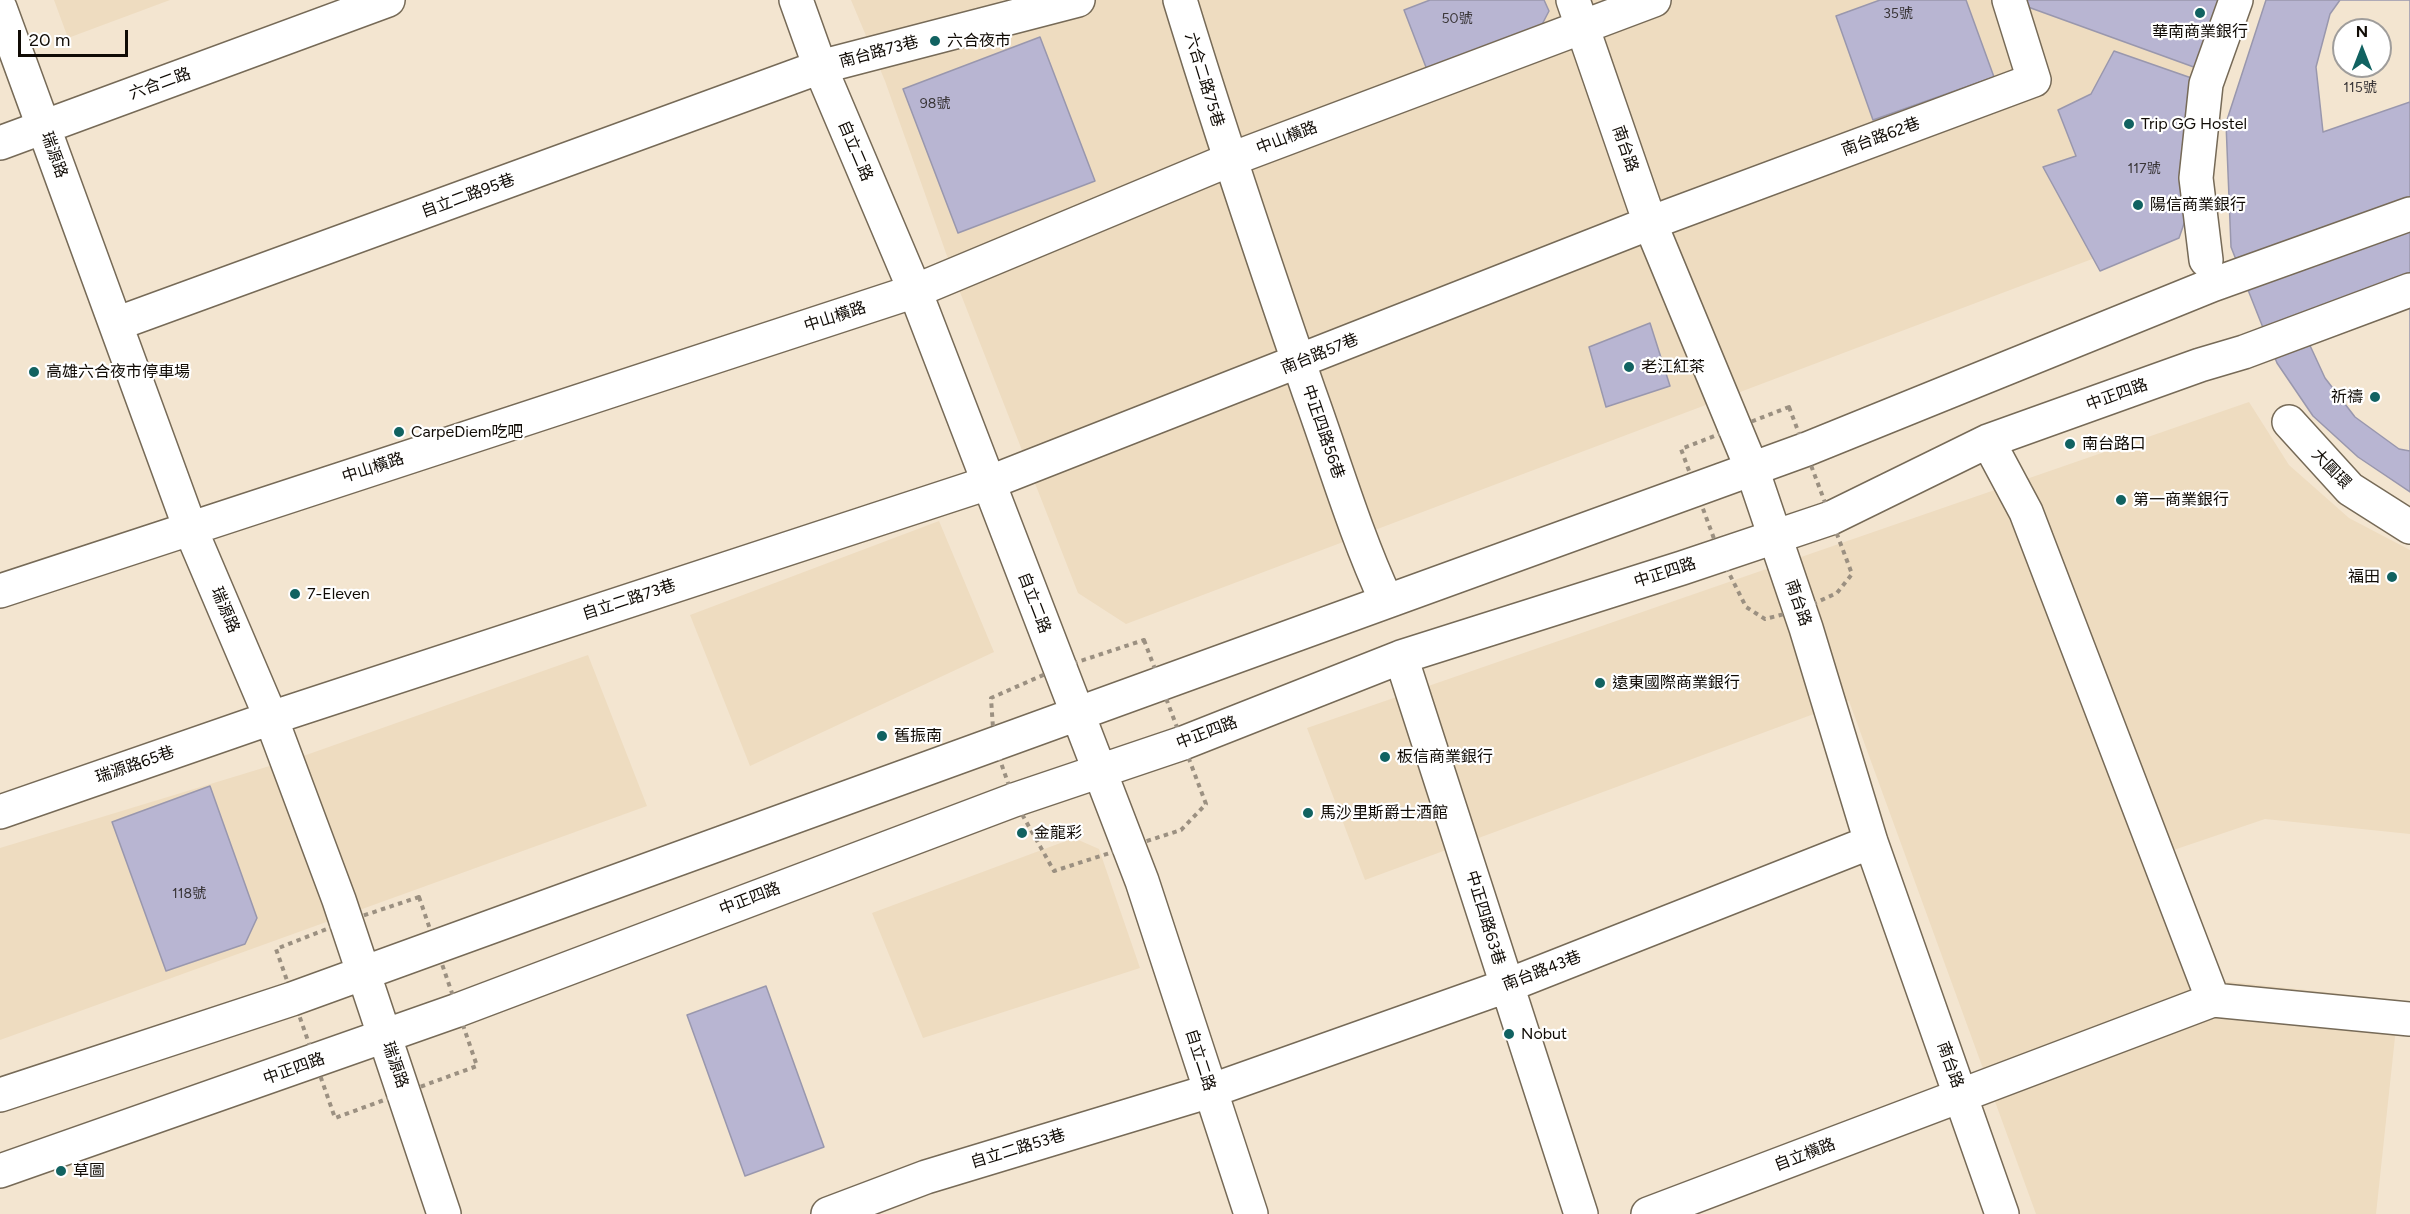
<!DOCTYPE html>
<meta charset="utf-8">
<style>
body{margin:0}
#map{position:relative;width:2410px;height:1214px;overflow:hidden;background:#f3e5d0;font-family:Figtree,sans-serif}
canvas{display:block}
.north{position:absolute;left:2332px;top:18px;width:60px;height:60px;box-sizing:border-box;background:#fff;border:2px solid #9f9d9b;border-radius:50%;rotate:0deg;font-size:16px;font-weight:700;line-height:24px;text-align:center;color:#100b05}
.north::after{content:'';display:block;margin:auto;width:21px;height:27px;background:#116261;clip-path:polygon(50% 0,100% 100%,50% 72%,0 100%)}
.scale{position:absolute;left:18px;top:30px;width:110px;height:27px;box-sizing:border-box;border:3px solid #100b05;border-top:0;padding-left:8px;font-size:18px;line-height:21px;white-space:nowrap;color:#100b05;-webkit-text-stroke:4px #fff;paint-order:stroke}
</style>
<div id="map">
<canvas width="2410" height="1214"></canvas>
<div class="north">N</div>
<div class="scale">20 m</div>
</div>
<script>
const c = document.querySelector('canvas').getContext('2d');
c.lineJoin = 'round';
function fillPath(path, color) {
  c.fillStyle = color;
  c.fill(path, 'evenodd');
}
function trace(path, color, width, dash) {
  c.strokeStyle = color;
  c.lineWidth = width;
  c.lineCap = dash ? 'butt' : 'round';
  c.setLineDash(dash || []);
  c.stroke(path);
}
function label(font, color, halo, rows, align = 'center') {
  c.font = font + ' Figtree,"Noto Sans TC",sans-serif';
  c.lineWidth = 4.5;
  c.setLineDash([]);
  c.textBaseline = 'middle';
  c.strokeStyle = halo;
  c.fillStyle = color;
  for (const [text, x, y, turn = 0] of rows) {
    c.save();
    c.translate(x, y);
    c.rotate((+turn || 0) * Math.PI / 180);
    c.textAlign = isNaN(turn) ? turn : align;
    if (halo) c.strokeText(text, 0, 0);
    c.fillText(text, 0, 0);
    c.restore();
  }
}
fillPath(new Path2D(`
 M54,0h116l-102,38z
 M851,0h1369l-59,233 -1035,391 -48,-31 -120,-306 -73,-206z
 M2249,402l40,63 60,53 61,32v284l-145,-15 -112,38 50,122 196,21 -23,214h-340l-187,-513 -484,179 -58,-152z
 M939,521l55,131 -244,114 -60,-151z
 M588,655l59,151 -647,234v-192l309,-94z
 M1074,838l25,11 41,119 -217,70 -51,-125z`), '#eedcc0');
const building = new Path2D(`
 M1430,0h114l5,11 -13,25 -107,39 -25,-65z
 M1880,0h86l28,77 -121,43 -37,-104z
 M2026,0h199l-23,70 -174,-63z
 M2266,0h144v492l-52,-35 -45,-41 -36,-53 -46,-116 -5,-124zM2344,30h36v36h-36z
 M2340,0h70v102l-87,30 -7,-65 14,-53zM2344,30h36v36h-36z
 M1040,37l55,144 -137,52 -55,-144z
 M2114,51l86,30 -12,131 -9,26 -79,33 -57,-104 33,-11 -18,-46 33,-16z
 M2410,308v143l-11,-2 -44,-32 -30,-39 -18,-39z
 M1650,323l20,63 -64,21 -17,-60z
 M210,786l47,132 -12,26 -79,27 -54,-149z
 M766,986l58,161 -79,29 -58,-161z`);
fillPath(building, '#b8b5d2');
trace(building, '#9997ad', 1.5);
const minor = new Path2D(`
 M796,0l24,67 95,224 227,590 109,333
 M1180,0c40,131 84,262 129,392 25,69 46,141 77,208
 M1573,0l77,223 102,246 54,159 65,214 131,372
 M0,8l190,520 81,190 68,182 105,314
 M0,143l388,-143
 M2206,260l-10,-82 10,-94 30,-84
 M116,324l704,-257 258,-67
 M2289,422l61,67 60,38
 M1988,441l38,71 187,488
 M0,591l915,-300 314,-131 425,-160
 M1401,657l180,557
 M0,812l271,-94 717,-235 662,-260 384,-143 -25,-80
 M0,1095l292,-96 1515,-550 405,-164 198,-71
 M0,1171l458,-161 556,-210 169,-57 218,-86 281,-89 149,-50 157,-77 212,-76 44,-13 166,-62
 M828,1214l98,-37 284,-86 296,-105 365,-144
 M1648,1214l565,-214 197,19`);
trace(minor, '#766a57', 36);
trace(new Path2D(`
 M1789,407l63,167 -15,19 -37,17 -35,9 -19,-12 -26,-52 -39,-106z
 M1144,640l62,164 -25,26 -127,41 -40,-71 -20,-57 -3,-45 68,-30z
 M419,897l58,169 -142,52 -59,-169 71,-28z`), '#9b9081', 4, [4.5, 4.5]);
trace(minor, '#fff', 33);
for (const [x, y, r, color] of [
 [2200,13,6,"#116261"],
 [935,41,6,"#116261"],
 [2129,124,6,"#116261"],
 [2138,205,6,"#116261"],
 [1629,367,6,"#116261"],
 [34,372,6,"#116261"],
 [2375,397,6,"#116261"],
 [399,432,6,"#116261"],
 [2070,444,6,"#116261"],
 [2121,500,6,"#116261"],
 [2392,577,6,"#116261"],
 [295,594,6,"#116261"],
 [1600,683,6,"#116261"],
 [882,736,6,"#116261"],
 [1385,757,6,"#116261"],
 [1308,813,6,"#116261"],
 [1022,833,6,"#116261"],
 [1509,1034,6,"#116261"],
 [61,1171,6,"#116261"]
]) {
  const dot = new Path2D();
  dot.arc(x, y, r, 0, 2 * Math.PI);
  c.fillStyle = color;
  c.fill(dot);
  trace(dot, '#fff', 2);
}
label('14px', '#3a3638', null, [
 ["35號",1898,14],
 ["50號",1457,19],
 ["115號",2360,88],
 ["98號",935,104],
 ["117號",2144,169],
 ["118號",189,894]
]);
label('16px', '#100b05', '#fff', [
 ["華南商業銀行",2200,32,"center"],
 ["六合夜市",947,41],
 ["Trip GG Hostel",2141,124],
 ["陽信商業銀行",2150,205],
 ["老江紅茶",1641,367],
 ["高雄六合夜市停車場",46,372],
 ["祈禱",2363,397,"right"],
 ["CarpeDiem吃吧",411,432],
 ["南台路口",2082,444],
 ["第一商業銀行",2133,500],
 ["福田",2380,577,"right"],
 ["7-Eleven",307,594],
 ["遠東國際商業銀行",1612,683],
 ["舊振南",894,736],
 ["板信商業銀行",1397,757],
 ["馬沙里斯爵士酒館",1320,813],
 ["金龍彩",1034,833],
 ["Nobut",1521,1034],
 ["草圖",73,1171]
], 'left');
label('16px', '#100b05', '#fff', [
 ["南台路73巷",879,52,-15],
 ["六合二路75巷",1204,80,73],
 ["六合二路",160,84,-20],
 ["南台路62巷",1881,137,-20],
 ["中山橫路",1287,138,-21],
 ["南台路",1625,149,71],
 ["自立二路",855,151,67],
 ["瑞源路",54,155,70],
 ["自立二路95巷",468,196,-20],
 ["中山橫路",835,317,-18],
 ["南台路57巷",1320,354,-22],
 ["中正四路",2117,395,-20],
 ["中正四路56巷",1323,432,71],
 ["中山橫路",373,468,-18],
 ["大圓環",2331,469,46],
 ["中正四路",1665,573,-18],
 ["自立二路73巷",629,600,-18],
 ["自立二路",1034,603,69],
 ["南台路",1798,603,71],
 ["瑞源路",225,610,67],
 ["中正四路",1207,733,-21],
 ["瑞源路65巷",135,765,-19],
 ["中正四路",750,899,-21],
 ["中正四路63巷",1485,918,73],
 ["南台路43巷",1542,971,-21],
 ["自立二路",1200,1060,72],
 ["瑞源路",395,1065,71],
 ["南台路",1950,1065,70],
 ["中正四路",294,1069,-20],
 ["自立二路53巷",1018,1149,-17],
 ["自立橫路",1805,1155,-21]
]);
</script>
